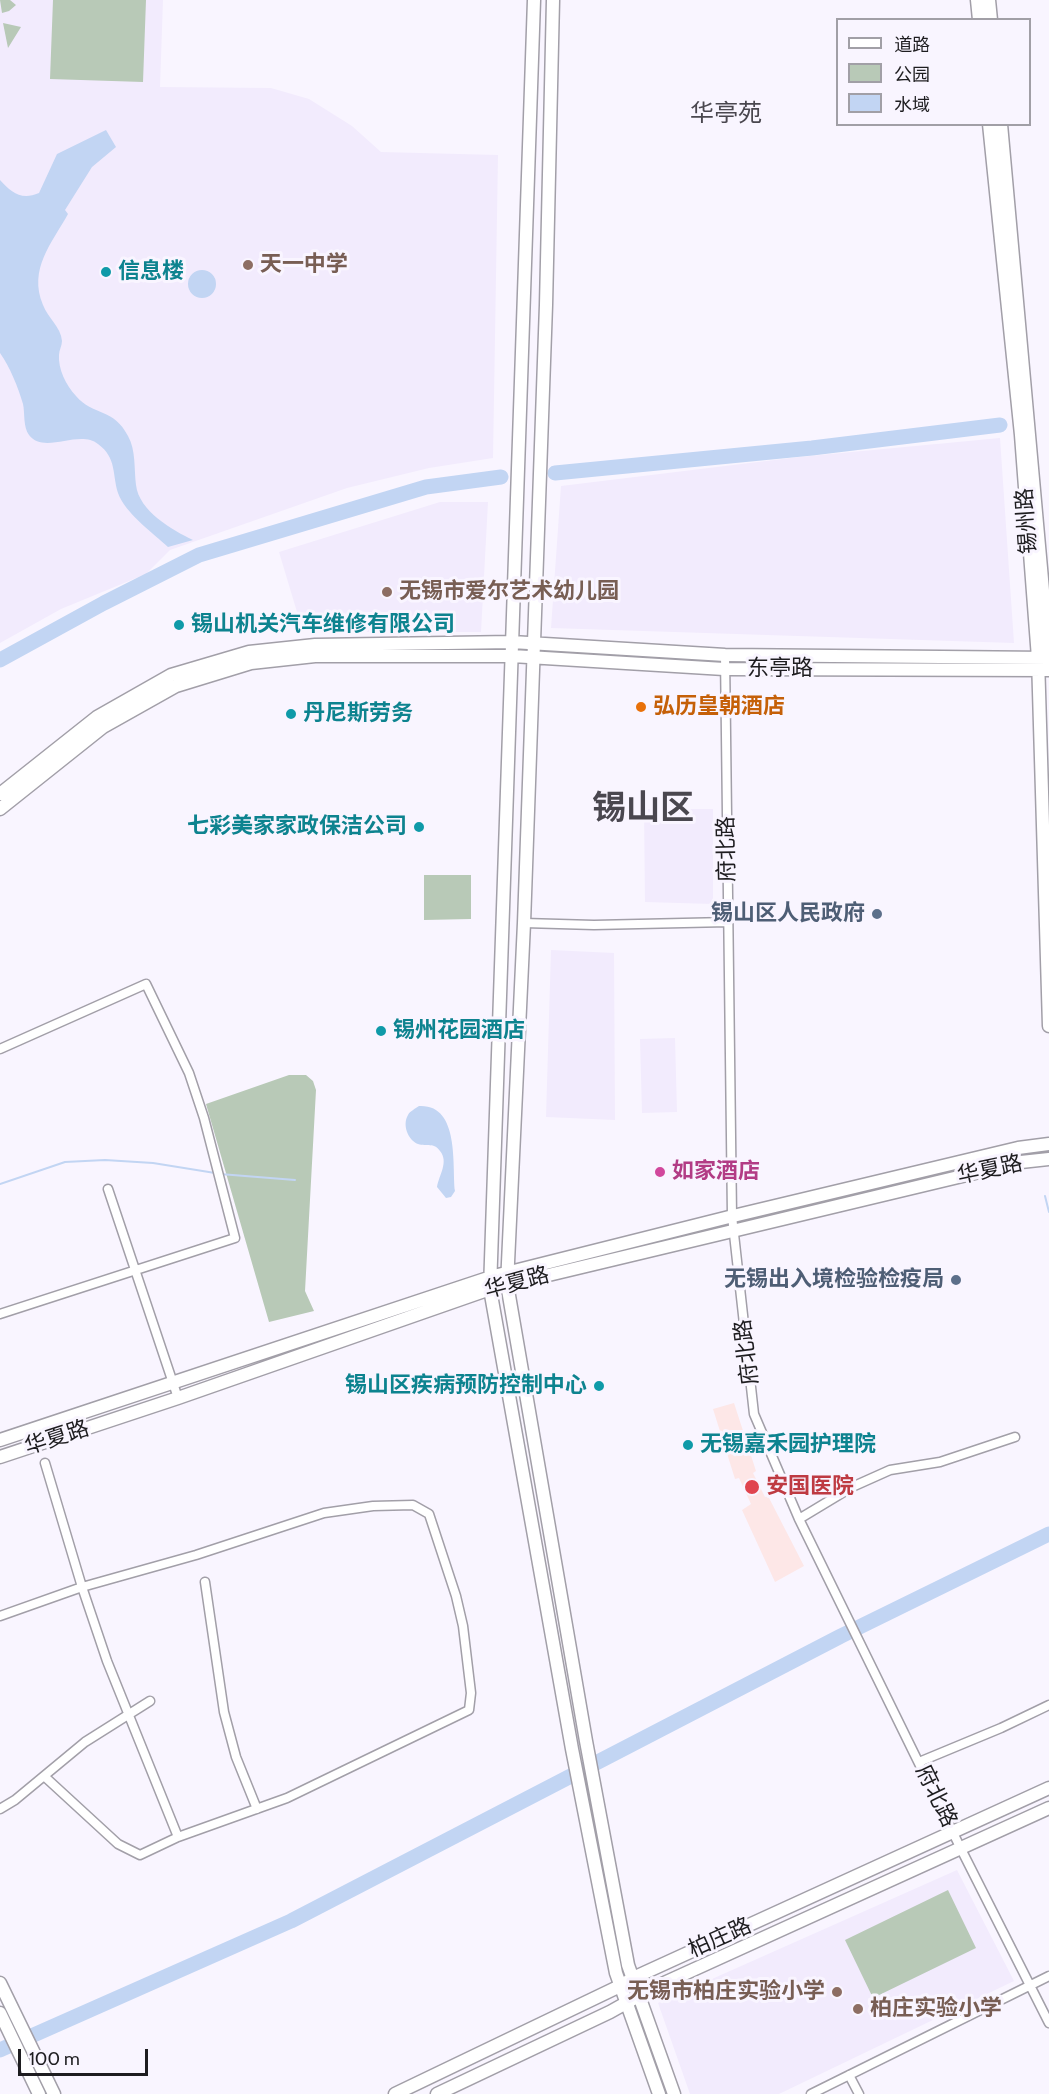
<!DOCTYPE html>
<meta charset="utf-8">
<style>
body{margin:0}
#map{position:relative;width:1049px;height:2094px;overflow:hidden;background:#f9f5ff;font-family:Cabin,"Noto Sans SC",sans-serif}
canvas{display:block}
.legend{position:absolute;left:836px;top:18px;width:195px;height:108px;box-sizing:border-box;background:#f9f5ff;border:2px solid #a19fa6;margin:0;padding:8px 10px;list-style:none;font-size:18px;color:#1e1d20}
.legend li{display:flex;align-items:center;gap:12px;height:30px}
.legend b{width:30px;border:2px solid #a19fa6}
.scale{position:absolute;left:18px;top:2049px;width:130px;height:27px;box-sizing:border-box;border:3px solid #1e1d20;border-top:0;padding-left:8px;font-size:18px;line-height:21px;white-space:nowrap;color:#1e1d20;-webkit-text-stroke:4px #f9f5ff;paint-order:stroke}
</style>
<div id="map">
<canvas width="1049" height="2094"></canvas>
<ul class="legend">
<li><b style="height:8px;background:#fff"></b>道路</li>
<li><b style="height:16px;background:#b8c9b7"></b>公园</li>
<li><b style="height:16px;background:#c2d5f3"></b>水域</li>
</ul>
<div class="scale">100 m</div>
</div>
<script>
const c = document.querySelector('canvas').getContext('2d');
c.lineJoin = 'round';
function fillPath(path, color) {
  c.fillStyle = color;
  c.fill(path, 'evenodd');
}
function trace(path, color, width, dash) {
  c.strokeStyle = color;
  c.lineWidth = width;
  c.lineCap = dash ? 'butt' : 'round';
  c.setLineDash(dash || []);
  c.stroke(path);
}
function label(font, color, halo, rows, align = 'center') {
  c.font = font + ' Cabin,"Noto Sans SC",sans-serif';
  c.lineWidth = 6;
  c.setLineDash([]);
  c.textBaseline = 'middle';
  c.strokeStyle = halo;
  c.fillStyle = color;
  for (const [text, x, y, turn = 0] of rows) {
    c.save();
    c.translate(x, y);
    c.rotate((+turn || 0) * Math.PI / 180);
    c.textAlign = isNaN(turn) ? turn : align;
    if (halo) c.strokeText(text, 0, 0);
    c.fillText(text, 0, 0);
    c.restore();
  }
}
fillPath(new Path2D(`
 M0,0h163l-3,87 111,1 38,11 43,27 29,26 117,3 -5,303 -64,10 -82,20 -177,62 -24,24 -85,35 -61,34z
 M1000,438l14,205 -463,-15 10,-142 238,-29z
 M440,502h48l-7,130h-178l-24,-80z
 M644,809h69v95l-68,-2z
 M551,950l63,3 1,167 -69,-3z
 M675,1038l2,74 -35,1 -2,-74z
 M957,1870l57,111 -235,113h-89l-32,-91z`), '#f2ebfd');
fillPath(new Path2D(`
 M734,1403l22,68 -3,2 12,24 3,-1 36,70 -29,16 -33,-72 9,-6 -12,-26 -4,1 -22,-70z`), '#fde7e7');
fillPath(new Path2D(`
 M0,0h10l6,5 -7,6 -7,2z
 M53,0h93l-3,82 -93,-3z
 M3,23l18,4 -13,21z
 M424,875h47v44l-47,1z
 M289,1075h17l7,6 3,9 -11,201 9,20 -45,11 -63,-218z
 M948,1890l28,58 -103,50 -28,-58z`), '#b8c9b7');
fillPath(new Path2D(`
 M106,130l10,17 -24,20 -27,43 3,4c-16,29 -40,55 -25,91 5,13 18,22 19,36 0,5 -3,9 -3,14 -1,14 7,30 17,41 17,20 38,12 52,40 8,14 6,33 8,49 3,26 36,45 57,55l-25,7c-15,-14 -43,-34 -50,-54 -6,-19 -1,-35 -20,-49 -19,-15 -54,11 -69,-9 -6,-8 -4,-22 -6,-31 -5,-17 -13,-37 -23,-51v-173c11,12 21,21 39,13l18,-39z
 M188 284a14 14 0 1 1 28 0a14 14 0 1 1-28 0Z
 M419,1106c41,-2 33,59 36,85l-4,6 -5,1 -9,-11c2,-12 12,-25 3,-36 -6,-9 -13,-4 -22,-7 -10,-4 -16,-19 -10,-29 2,-4 7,-6 11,-9z`), '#c2d5f3');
trace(new Path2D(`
 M220,1174l75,6
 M0,1184l65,-22 40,-2 48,3 62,10
 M1045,1196l4,16`), '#c2d5f3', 2);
trace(new Path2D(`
 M555,473l257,-25 188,-23
 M0,660l104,-57 95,-48 227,-68 75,-10
 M0,2050l291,-129 550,-285 208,-102`), '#c2d5f3', 15);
const street = new Path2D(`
 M725,655l7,561 22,198 45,105 162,330 88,174
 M524,923l70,2 134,-3
 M0,1049l146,-65 43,89 15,45 31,120 -235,76
 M108,1189l70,209
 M799,1519l53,-32 38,-17 50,-8 75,-25
 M205,1582l19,130 12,45 21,52
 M0,1616l82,-29 114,-32 128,-42 49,-7 40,-1 16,9 27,82 7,30 8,67 -2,17 -182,88 -109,39 -71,-176 -25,-74 -37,-124
 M919,1762l82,-34 48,-23
 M44,1776l74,68 22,11 38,-18
 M0,1809l15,-9 70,-58 65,-41
 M849,2075l10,19
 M811,2094l238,-118`);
const secondary = new Path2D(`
 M534,0l-44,1289 82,460 44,224 43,121
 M553,0l-7,305 -22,618 -17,361 79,457 42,224 46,129
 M977,0l2,20
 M989,0l2,20
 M989,124l32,311 17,223 11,368
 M1001,124l48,533
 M0,794l97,-77 74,-42 78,-23 66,-7 197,-3 213,13 324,3
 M0,809l103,-82 73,-41 75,-23 64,-7h197l212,13 325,1
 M0,1440l494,-164 235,-59 289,-69 31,-4
 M0,1457l178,-59 312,-109 531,-127 28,-3
 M0,1983l54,111
 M0,2013l39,81
 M395,2094l225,-108 13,-8 416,-190
 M437,2094l173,-82 41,-23 398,-181`);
trace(street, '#a29fa8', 11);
trace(secondary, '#a29fa8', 15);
trace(street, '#fff', 8);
trace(secondary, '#fff', 12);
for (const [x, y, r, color] of [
 [248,265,6,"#8d6e63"],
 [106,272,6,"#0f9aa8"],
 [387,592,6,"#8d6e63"],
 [179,625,6,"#0f9aa8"],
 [641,707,6,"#e8710a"],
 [291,714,6,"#0f9aa8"],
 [419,827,6,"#0f9aa8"],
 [877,914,6,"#5c6f8a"],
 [381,1031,6,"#0f9aa8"],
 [660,1172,6,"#d1479c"],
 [956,1280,6,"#5c6f8a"],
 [599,1386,6,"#0f9aa8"],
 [688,1445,6,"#0f9aa8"],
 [752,1487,8,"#e0444e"],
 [837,1992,6,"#8d6e63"],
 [858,2009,6,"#8d6e63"]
]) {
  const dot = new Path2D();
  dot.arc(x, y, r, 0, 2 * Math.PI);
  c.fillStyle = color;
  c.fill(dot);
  trace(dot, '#f9f5ff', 2);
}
label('bold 22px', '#785e54', '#f9f5ff', [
 ["天一中学",260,265],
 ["无锡市爱尔艺术幼儿园",399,592],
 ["无锡市柏庄实验小学",825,1992,"right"],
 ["柏庄实验小学",870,2009]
], 'left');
label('bold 22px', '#0d838f', '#f9f5ff', [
 ["信息楼",118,272],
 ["锡山机关汽车维修有限公司",191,625],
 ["丹尼斯劳务",303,714],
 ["七彩美家家政保洁公司",407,827,"right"],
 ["锡州花园酒店",393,1031],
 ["锡山区疾病预防控制中心",587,1386,"right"],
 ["无锡嘉禾园护理院",700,1445]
], 'left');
label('22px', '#1e1d20', '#f9f5ff', [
 ["锡州路",1027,521,-94],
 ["东亭路",780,669],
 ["府北路",727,849,-91],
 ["华夏路",990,1170,-12],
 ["华夏路",517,1283,-15],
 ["府北路",747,1352,-97],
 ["华夏路",57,1438,-18],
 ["府北路",936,1796,64],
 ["柏庄路",720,1938,-24]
]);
label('bold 22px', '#c56008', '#f9f5ff', [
 ["弘历皇朝酒店",653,707]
], 'left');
label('bold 22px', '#4e5e75', '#f9f5ff', [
 ["锡山区人民政府",865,914],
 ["无锡出入境检验检疫局",944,1280]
], 'right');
label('bold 22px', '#b23c85', '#f9f5ff', [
 ["如家酒店",672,1172]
], 'left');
label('bold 22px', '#be3a42', '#f9f5ff', [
 ["安国医院",766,1487]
], 'left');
label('24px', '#4a474f', '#f9f5ff', [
 ["华亭苑",726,114]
]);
label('bold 34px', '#4a474f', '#f9f5ff', [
 ["锡山区",643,809]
]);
</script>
